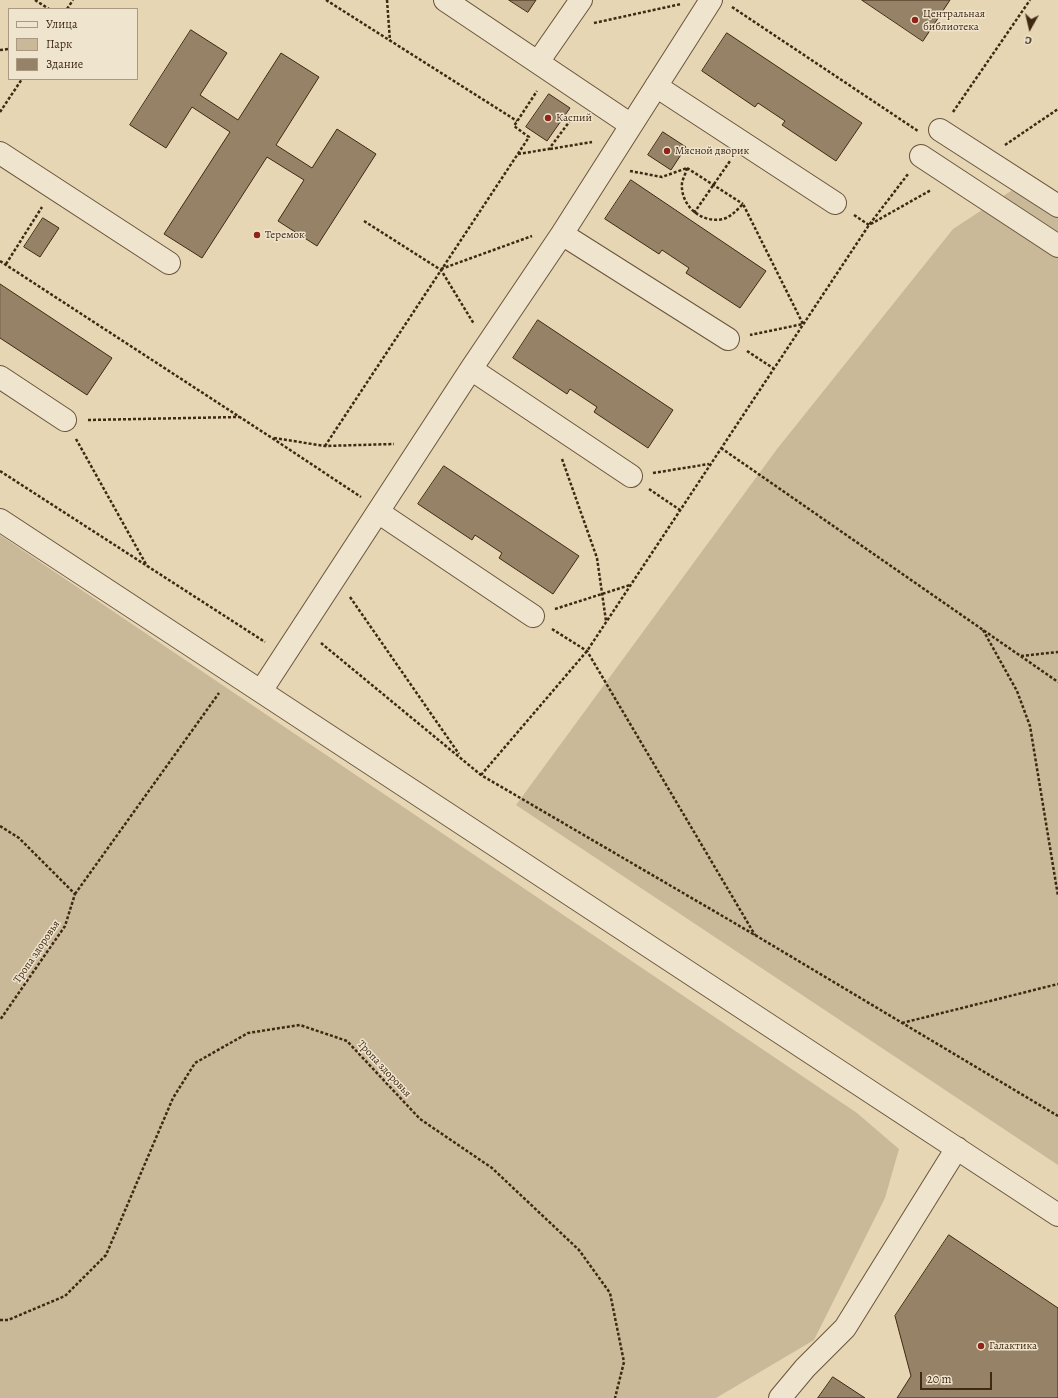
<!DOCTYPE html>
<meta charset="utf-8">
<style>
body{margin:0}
#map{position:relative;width:1058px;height:1398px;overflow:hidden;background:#e7d6b4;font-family:Alegreya,serif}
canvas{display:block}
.legend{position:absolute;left:8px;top:8px;width:130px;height:72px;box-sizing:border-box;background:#efe4ce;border:1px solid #a99983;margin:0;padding:5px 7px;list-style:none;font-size:12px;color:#3f2913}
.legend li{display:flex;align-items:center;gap:8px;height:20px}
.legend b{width:20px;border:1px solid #a99983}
.north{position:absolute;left:1010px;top:8px;width:40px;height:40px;-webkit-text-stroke:3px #efe4ce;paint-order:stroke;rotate:188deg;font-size:11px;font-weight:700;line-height:16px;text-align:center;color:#3f2913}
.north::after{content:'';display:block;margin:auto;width:14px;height:18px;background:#3f2913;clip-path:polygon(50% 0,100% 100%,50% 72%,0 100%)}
.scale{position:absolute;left:920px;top:1372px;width:72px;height:18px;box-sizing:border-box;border:2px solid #3f2913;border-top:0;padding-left:5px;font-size:12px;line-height:14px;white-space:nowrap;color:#3f2913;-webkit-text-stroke:3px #efe4ce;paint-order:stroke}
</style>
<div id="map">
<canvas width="1058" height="1398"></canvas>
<ul class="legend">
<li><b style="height:5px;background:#efe4ce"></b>Улица</li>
<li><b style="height:11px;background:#cab999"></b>Парк</li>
<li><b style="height:11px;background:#968367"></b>Здание</li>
</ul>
<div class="north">С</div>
<div class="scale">20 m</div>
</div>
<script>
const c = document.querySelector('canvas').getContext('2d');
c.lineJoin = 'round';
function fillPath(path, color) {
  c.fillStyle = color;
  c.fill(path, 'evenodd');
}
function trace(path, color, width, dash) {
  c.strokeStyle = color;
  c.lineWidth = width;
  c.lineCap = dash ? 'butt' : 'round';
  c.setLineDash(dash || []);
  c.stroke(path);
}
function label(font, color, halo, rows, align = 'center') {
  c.font = font + ' Alegreya,serif';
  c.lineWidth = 3;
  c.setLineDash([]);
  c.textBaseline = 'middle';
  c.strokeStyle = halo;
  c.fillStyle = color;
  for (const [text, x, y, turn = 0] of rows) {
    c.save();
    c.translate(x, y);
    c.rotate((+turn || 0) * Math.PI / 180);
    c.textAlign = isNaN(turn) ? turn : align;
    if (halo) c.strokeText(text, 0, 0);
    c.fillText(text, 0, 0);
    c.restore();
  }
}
fillPath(new Path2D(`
 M1014,189l44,26v950l-542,-360 261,-356 176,-220z
 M0,535l857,578 42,36 -14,49 -71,142 -98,58h-716z`), '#cab999');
const building = new Path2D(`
 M509,0h27l-8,12z
 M862,0h88l-27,41z
 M191,30l36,23 -27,42 38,25 43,-67 38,24 -43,68 36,23 25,-39 39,25 -59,92 -39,-25 26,-41 -37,-23 -65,101 -38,-24 66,-102 -38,-25 -26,41 -36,-23z
 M727,33l135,90 -26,38 -54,-36 3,-4 -27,-18 -3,4 -53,-36z
 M549,94l21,14 -23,33 -21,-14z
 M663,132l23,15 -15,23 -23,-15z
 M631,180l135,91 -26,37 -54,-35 3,-5 -27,-18 -3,4 -54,-35z
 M43,218l16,10 -19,29 -16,-10z
 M0,284l112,74 -25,37 -87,-57z
 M538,320l135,90 -25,38 -54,-36 3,-5 -27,-18 -3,5 -54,-36z
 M444,466l135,90 -26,38 -54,-36 3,-5 -27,-18 -3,5 -54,-36z
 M949,1235l109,73v90h-161l14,-22 -16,-60z
 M833,1377l32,21h-47z`);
fillPath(building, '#968367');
trace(building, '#3f2913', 1);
const minor = new Path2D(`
 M445,0l186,125
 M538,62l43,-62
 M656,86l179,117
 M940,130l118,76
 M0,153l169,110
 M921,156l137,90
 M562,234l166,105
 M471,369l160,107
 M0,377l65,43
 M378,512l155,104
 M0,520l1058,695
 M261,691l210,-322 91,-135 149,-234
 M780,1398l25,-30 40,-40 112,-180`);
trace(minor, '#69543b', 24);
trace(new Path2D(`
 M35,0l14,9
 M326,0l191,121
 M387,0l3,41
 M732,7l186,124
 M67,9l6,-9
 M594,23l87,-19
 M0,50l9,-1
 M0,112l22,-33
 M953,112l77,-112
 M1005,145l53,-36
 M550,149l42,-7
 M518,154l31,-5 26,-35
 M687,168c-1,5 -4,10 -5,15 -2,22 19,41 41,36 8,-2 14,-9 20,-15l60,120 -53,11
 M687,168l56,36
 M630,171l32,6 25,-9
 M694,213l36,-52
 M854,215l15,10 62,-35
 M364,221l77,49 33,54
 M0,261l272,177 89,59
 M6,264l36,-57
 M441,269l91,-33
 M747,351l26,17
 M88,420l151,-3
 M274,438l51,8 69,-2
 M76,439l71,127
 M325,446l204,-309 -15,-11 23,-35
 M721,448l337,234
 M562,459l35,99 9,63
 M0,471l265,171
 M653,473l56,-9
 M649,489l31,21
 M350,597l109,157
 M555,609l75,-24
 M552,629l35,22 168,284
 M983,630l34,61 13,35 28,170
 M321,643l160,132 274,160 303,181
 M1021,656l37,-4
 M481,775l106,-124 282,-426 39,-51
 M0,826l19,12 56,56 -10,32 -65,94
 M75,894l144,-201
 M902,1023l156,-39
 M0,1320h8l57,-24 41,-41 67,-157 22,-35 53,-30 52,-8 47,16 73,78 72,49 87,82 31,43 14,69 -9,36`), '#3f2913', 2.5, [3, 2]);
trace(minor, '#efe4ce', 22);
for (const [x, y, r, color] of [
 [915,20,4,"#8f2418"],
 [548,118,4,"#8f2418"],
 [667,151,4,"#8f2418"],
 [257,235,4,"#8f2418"],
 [981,1346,4,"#8f2418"]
]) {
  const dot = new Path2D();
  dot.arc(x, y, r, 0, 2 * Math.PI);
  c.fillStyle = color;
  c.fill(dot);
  trace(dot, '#efe4ce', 1.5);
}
label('11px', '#3f2913', '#efe4ce', [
 ["Центральная",923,14],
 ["библиотека",923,27],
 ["Каспий",556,118],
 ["Мясной дворик",675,151],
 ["Теремок",265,235],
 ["Галактика",989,1346]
], 'left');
label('11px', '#3f2913', '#efe4ce', [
 ["Тропа здоровья",37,952,-56],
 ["Тропа здоровья",384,1069,47]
]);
</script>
